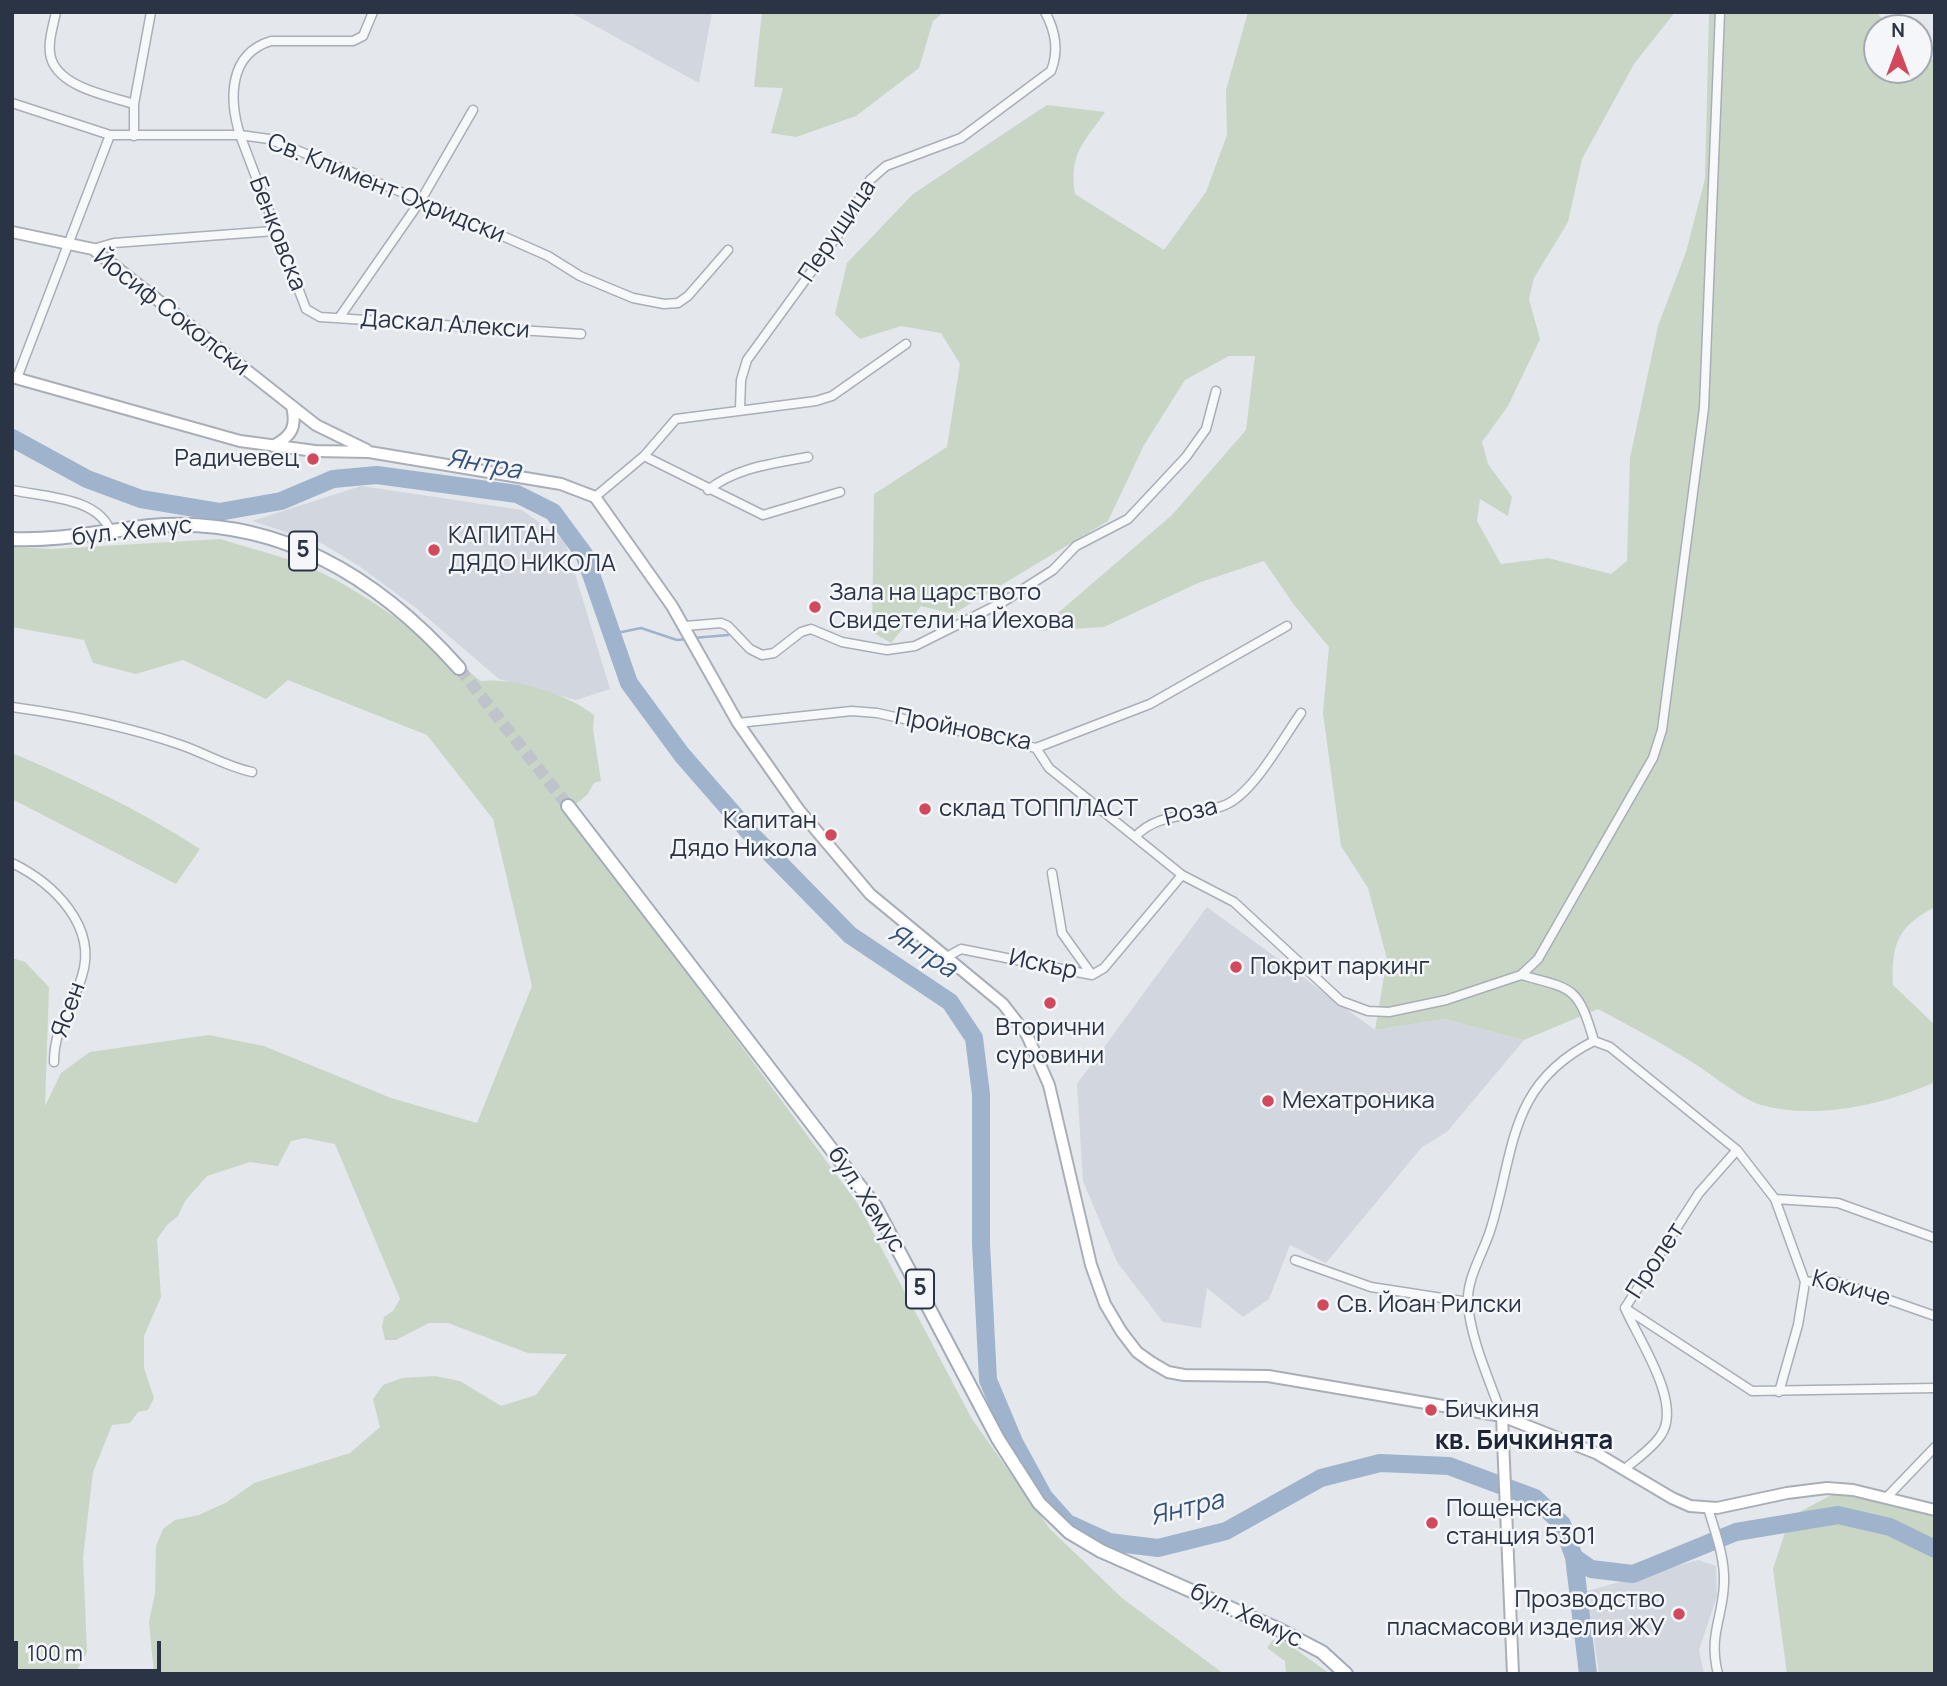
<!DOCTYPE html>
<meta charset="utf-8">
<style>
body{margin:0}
#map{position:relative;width:1947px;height:1686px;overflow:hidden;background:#e4e7ec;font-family:Manrope,sans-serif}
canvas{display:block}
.frame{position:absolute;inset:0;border:14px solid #2b3445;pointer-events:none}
.north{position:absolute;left:1863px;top:14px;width:70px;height:70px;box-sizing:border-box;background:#f4f6f9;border:2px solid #a4a8b1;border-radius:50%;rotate:0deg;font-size:19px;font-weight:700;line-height:28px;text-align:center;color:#2b3445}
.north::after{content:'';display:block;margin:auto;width:24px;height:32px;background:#d1495b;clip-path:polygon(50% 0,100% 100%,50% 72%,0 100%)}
.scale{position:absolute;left:14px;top:1641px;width:147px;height:32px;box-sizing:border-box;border:4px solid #2b3445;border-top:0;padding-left:9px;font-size:21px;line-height:24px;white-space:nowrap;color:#2b3445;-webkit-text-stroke:5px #f4f6f9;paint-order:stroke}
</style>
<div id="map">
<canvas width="1947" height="1686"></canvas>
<div class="frame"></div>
<div class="north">N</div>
<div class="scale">100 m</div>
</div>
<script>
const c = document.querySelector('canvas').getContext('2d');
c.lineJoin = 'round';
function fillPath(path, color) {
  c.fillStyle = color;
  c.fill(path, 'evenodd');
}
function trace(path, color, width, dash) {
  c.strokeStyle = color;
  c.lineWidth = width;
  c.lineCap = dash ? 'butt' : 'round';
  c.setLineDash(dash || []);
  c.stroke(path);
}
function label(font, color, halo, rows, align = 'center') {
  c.font = font + ' Manrope,sans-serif';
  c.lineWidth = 5;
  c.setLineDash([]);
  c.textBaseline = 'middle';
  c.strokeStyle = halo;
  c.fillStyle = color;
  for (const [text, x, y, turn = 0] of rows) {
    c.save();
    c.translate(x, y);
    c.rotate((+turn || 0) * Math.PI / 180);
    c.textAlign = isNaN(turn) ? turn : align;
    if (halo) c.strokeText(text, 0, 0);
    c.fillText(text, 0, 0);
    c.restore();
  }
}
fillPath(new Path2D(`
 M570,12h142l-13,71z
 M361,486l161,24 43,31 45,148 -34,11 -77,-21 -83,-71 -57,-42 -36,-22 -71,-23z
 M1207,907l168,123 69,-11 80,21 -77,92 -25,15 -96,116 -36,-18 -21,54 -26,18 -36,-29 -6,40 -38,-6 -46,-60 -34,-81 -6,-97z
 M1698,1560l18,6 1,30 -18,54 5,24h-105l-12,-83z`), '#d2d6de');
fillPath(new Path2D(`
 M762,12h182l-11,9 -14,47 -63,48 -60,21 -25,-4 12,-45 -29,-1z
 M1248,12h427l-41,52 -52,95 -14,63 -34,56 -5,21 11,40 -32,67 -26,36 6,22 24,33 -4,19 -28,-17 -3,22 24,43 47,-6 63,16 16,-13 3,-103 28,-132 28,-74 19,-73 4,-167h167l15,16h-14v42h42v-15l16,5v847c-37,19 -44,37 -42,78l42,40v57c-51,23 -119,38 -174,23 -22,-7 -53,-34 -74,-46 -29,-18 -59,-34 -89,-50l-74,31 -80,-21 -69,11 12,-71 -19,-71 -27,-42 -18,-133 6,-66 -35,-42 -30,-44 -66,22 -94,44 -67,4 135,-116 74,-85 9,-74h-26l-44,24 -41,65 -36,76 -155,93 -32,-8 -30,37 -19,-11 2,-138 73,-47 13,-83 -19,-31 -40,-7 -41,13 -25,-25 12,-51 66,-69 134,-89 58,7c-22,32 -36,41 -30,82l89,56 42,-58 21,-57 -1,-45z
 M220,539c39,12 80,21 116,41 51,28 98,66 145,101 33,-4 87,13 113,34l-1,14 8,52 -7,2 -7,12 -22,18 58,73 235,318 114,215 78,110 72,69 102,76h-1070l-5,-52 6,-29 1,-47 7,-17 12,-9 24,-5 28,-13 27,-19 96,-30 30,-26 -7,-28 10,-14 19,-7 33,-2 25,5 41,25 35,-11 31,-41 -39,-1 -80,-30h-19l-33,17h-11l-3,-13 2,-10 9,-6 7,-12 -65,-155 -30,-6 -14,3 -13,25 -28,-4 -43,14 -22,25 -7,15 -11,9 -10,14 4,58 -17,39v32l10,30 -6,12 -10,2 -8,11 -18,2 -19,47 -10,86 4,94 -12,22h-63v-716l13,4 24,25 -4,119 16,-33 29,-21 119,-17 55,11 127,52 86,25 55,-137 -39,-167 -66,-84 -139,-55 -22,19 -83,-39 -47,14 -43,-11 -9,-23 -72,-13v-80l41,2z
 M12,753c66,28 128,57 188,96l-24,35 -164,-85z
 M1835,1493l100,21v160h-148l-14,-105 17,-52z
 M1273,1640l14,3 43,31h-44l-1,-13 -18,-13z`), '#c9d6c5');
trace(new Path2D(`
 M612,634l29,-6 36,12 9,-1
 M693,638l35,-3`), '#9fb4cc', 2.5);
trace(new Path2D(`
 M12,438l75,41 54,20 78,13 62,-11 52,-22 44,-4 140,19 36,18 31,42 45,129 53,72 68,78 100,102 100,67 24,36 7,56v150l7,136 26,62 30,55 23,26 42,19 49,6 68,-17 95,-53 59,-15 69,3 86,32 27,26 12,33 14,117
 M1574,1557l17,12 42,5 103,-42 102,-17 52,12 45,22`), '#9fb4cc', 18);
trace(new Path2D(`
 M459,668l109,138`), '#bfc3cb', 12, [12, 6]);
const street = new Path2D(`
 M56,12c-3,15 -10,34 -4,49 11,27 57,35 82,43
 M373,12l-10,24 -10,5h-82c-43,13 -42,59 -31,94l66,174 14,8 261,17
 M12,103l98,32h130l29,4 152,61 127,56 32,20 53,22 31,6 14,-1 10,-7 40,-46
 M134,136v-32l17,-92
 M93,249l21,-6 160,-12
 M339,318l82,-118 52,-90
 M17,378l93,-243
 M740,409l1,-29 6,-20 96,-132 27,-48 16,-14 75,-28 90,-67c8,-20 4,-41 -6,-59
 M644,456l119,59 77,-23
 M12,490c32,7 88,7 99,43
 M708,490c29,-23 64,-26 100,-33
 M595,497l49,-41 32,-37 140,-18 16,-5 74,-52
 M685,626l36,-3 7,3 22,23 12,6 12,-2 27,-21 10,-3 31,13 45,8 28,-4 88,-44 50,-32 23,-24 52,-27 58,-62 20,-28 10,-38
 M12,707c58,8 115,19 169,38 26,9 44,21 71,27
 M738,723l114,-12 25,2 159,35 114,-44 137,-78
 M1036,748l13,20 86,69c23,-26 60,-19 90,-32 28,-11 58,-67 76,-92
 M1135,837l47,38 52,27 107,99 27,10 21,1 57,-12 75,-25 17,-16 115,-201 9,-28 42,-322 16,-396
 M12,863c41,20 86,63 70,113 -9,31 -28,50 -28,86
 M1052,873l10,60 30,42
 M945,958l16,-9 131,26 12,-7 78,-93
 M1521,975c52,14 57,11 73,66
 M1775,1199l63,4 97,35
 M1295,1260l76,27 97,15
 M1805,1282l27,-2 103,36
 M1625,1308l127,83 183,-3
 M1625,1308l74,-115 38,-43
 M1779,1392l19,-67 7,-43
 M1502,1416c-12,-35 -31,-75 -34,-112 -2,-26 16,-52 23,-76 24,-78 17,-144 103,-187l16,6 127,103 38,49 30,83
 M1625,1469c11,-10 28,-21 36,-34 22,-32 -23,-96 -36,-127
 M1886,1498l49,-51
 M1708,1508c7,24 17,49 16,75 -1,35 -16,52 -6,91`);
const secondary = new Path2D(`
 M12,232l81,17 223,176 51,25
 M12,377l228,64 75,10 54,1 192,32 34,13 77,109 66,117 61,87 71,84 133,110 24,31 22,50 42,180 14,39 16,27 16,21 14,10 17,10 16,3 84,1 234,40 94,37 76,45 18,8 27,2 70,-15 40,-5 26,2 82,20
 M273,446c19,-10 24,-19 19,-40
 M1502,1416l11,258`);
const primary = new Path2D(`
 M12,539c48,2 91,-8 138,-13 127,-11 227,50 309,142
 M568,806l307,400 123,233 41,64 30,29 32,19 179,79 42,22 24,22`);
trace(street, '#a9aeb7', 11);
trace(secondary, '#a9aeb7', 14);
trace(primary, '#a3abb8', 16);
trace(street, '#f7f8fa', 8);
trace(secondary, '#fff', 10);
trace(primary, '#fff', 12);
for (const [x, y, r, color] of [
 [313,459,7,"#d1495b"],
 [434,550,7,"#d1495b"],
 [815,607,7,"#d1495b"],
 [925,809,7,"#d1495b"],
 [831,835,7,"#d1495b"],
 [1236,967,7,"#d1495b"],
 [1050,1003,7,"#d1495b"],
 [1268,1101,7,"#d1495b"],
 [1323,1305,7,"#d1495b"],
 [1431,1410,7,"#d1495b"],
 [1432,1523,7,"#d1495b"],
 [1679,1614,7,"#d1495b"]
]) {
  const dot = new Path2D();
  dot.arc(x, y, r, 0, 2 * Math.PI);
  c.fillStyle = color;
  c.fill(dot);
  trace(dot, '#f4f6f9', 2.5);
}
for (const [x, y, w] of [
 [303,551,28],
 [920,1289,28]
]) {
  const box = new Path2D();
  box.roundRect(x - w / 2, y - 19.5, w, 39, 5);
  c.fillStyle = '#f4f6f9';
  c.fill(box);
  trace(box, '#2b3445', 2);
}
label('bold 23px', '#2b3445', null, [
 ["5",303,551],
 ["5",920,1289]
]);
label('24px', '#2b3445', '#f4f6f9', [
 ["Св. Климент Охридски",386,189,22],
 ["Перущица",838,231,-56],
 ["Бенковска",277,234,69],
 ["Йосиф Соколски",171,313,38],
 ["Даскал Алекси",445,325,4],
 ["бул. Хемус",132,532,-6],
 ["Пройновска",963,730,11],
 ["Роза",1191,813,-14],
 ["Искър",1043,965,12],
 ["Ясен",69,1010,-70],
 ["бул. Хемус",866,1200,57],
 ["Пролет",1656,1261,-57],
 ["Кокиче",1851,1289,15],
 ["бул. Хемус",1246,1616,25]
]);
label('24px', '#2b3445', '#f4f6f9', [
 ["Радичевец",299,459,"right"],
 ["КАПИТАН",448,536],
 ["ДЯДО НИКОЛА",448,564],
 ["Зала на царството",829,593],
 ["Свидетели на Йехова",829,621],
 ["склад ТОППЛАСТ",939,809],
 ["Капитан",817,821,"right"],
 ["Дядо Никола",817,849,"right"],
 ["Покрит паркинг",1250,967],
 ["Вторични",1050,1028,"center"],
 ["суровини",1050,1056,"center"],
 ["Мехатроника",1282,1101],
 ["Св. Йоан Рилски",1337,1305],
 ["Бичкиня",1445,1410],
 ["Пощенска",1446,1509],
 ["станция 5301",1446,1537],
 ["Прозводство",1665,1600,"right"],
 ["пласмасови изделия ЖУ",1665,1628,"right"]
], 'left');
label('italic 26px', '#34527a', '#f4f6f9', [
 ["Янтра",484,465,10],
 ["Янтра",922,952,33],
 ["Янтра",1187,1509,-14]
]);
label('bold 26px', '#1d2536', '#f4f6f9', [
 ["кв. Бичкинята",1524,1442]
]);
</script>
